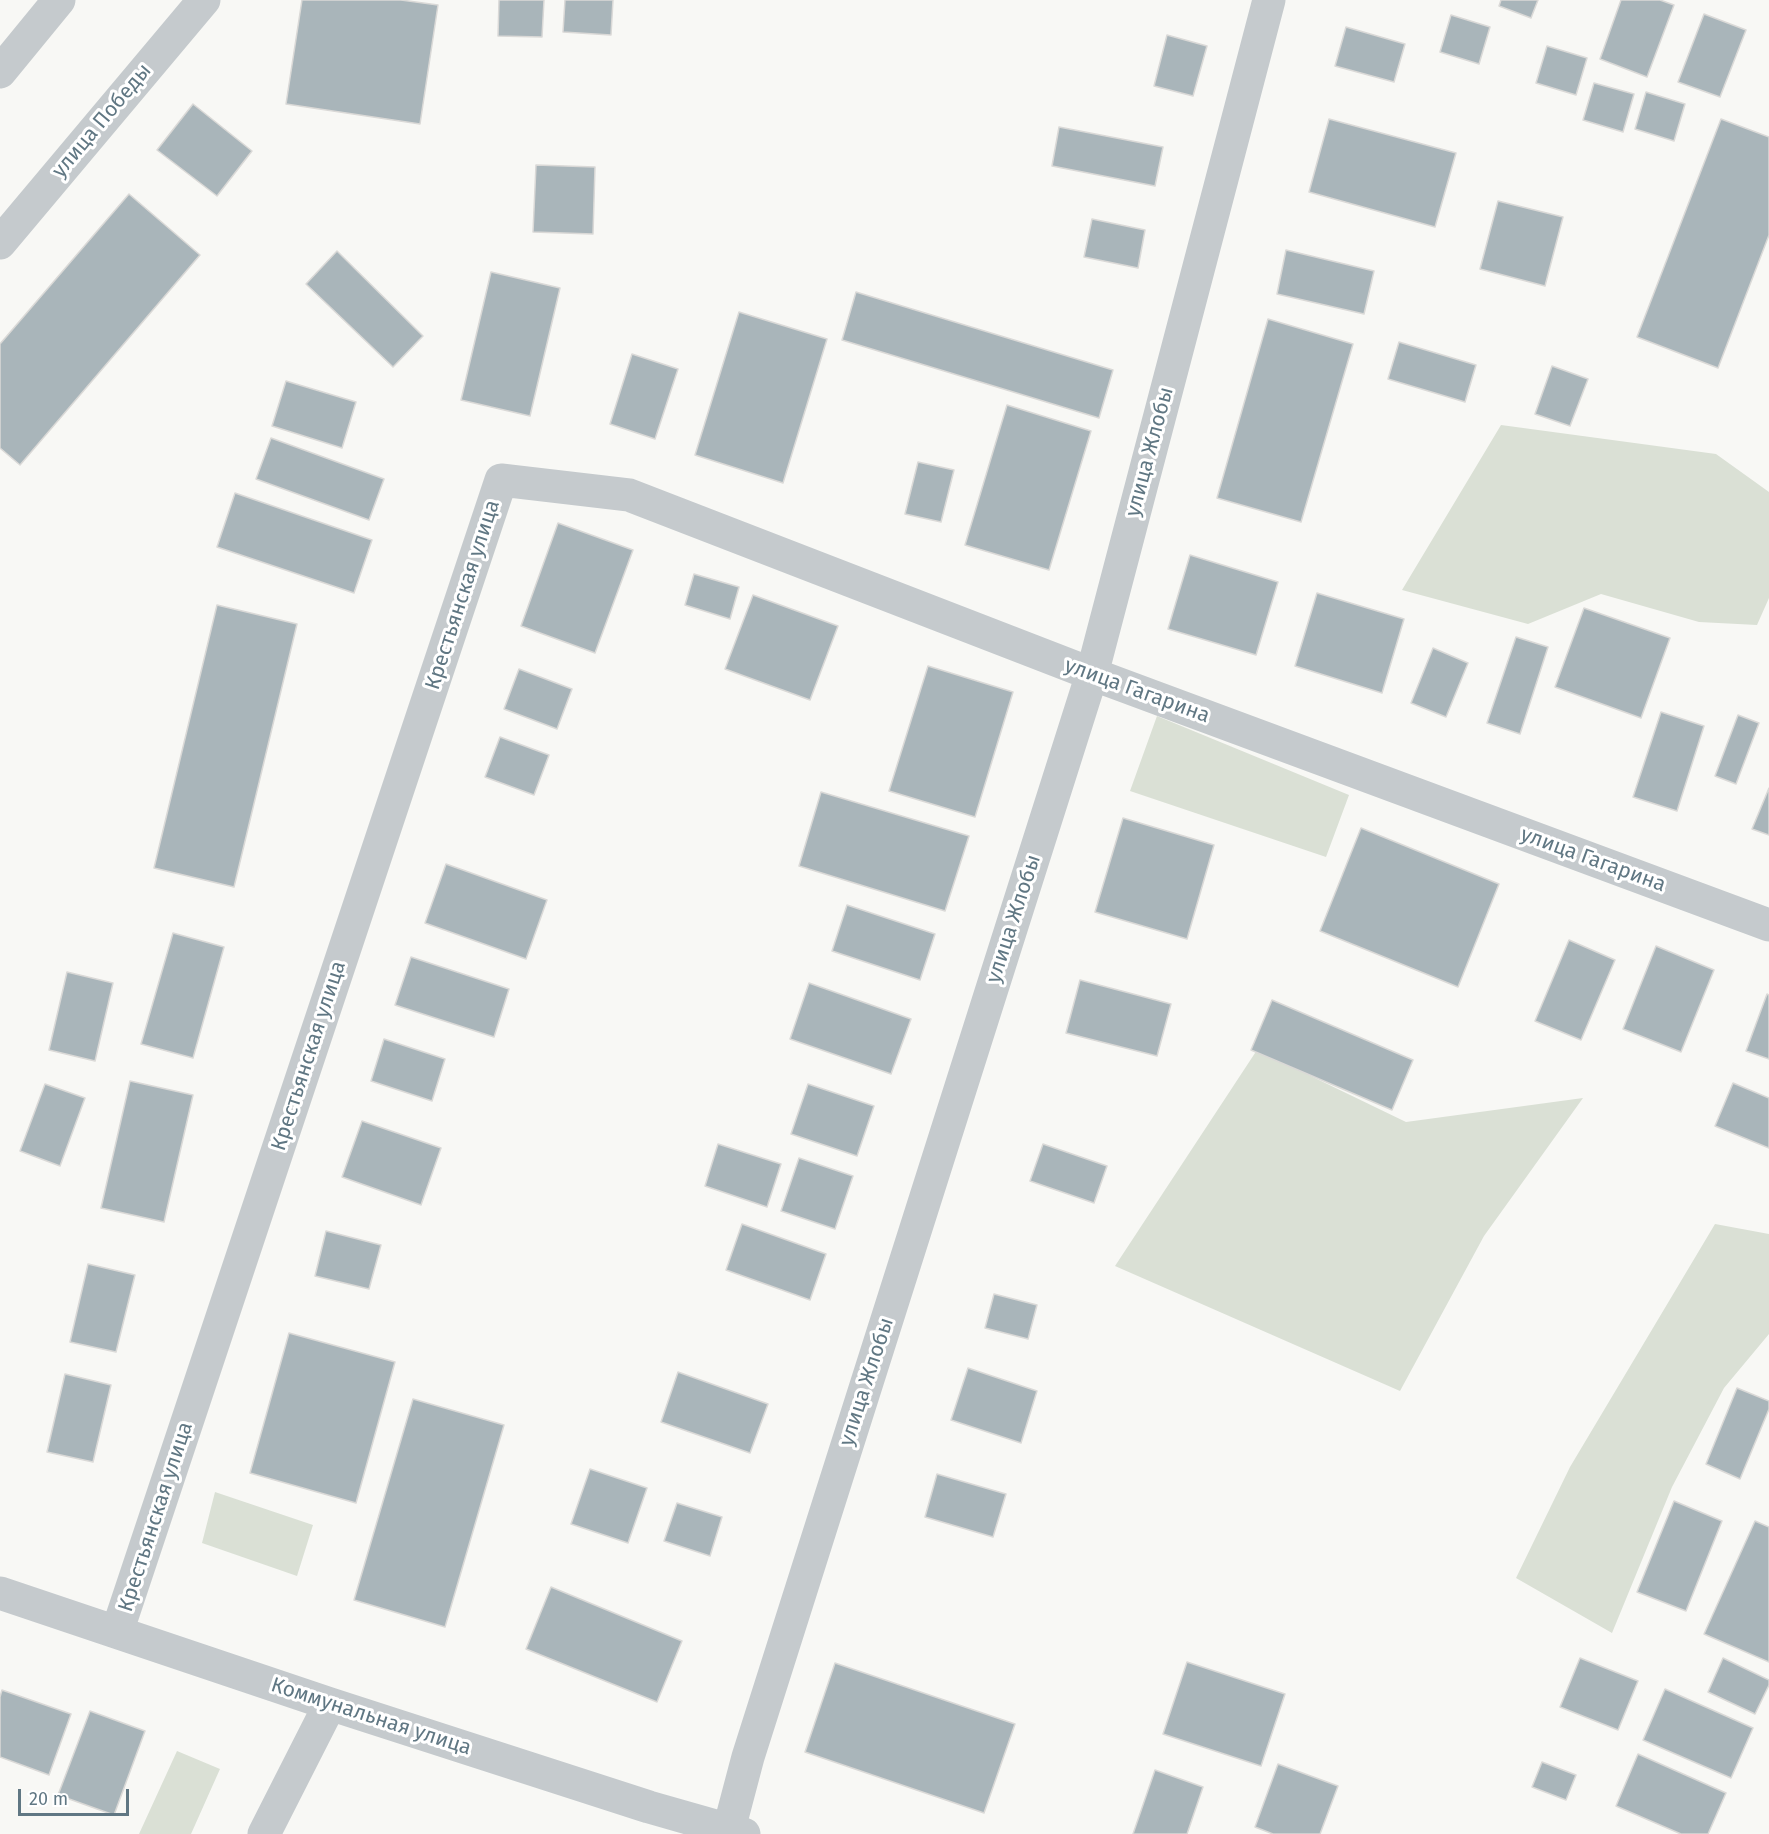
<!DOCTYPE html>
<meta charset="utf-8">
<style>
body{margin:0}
#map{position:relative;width:1769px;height:1834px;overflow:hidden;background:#f8f8f5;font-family:"Fira Sans",sans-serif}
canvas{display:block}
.scale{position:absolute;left:18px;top:1789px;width:111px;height:27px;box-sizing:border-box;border:3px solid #607783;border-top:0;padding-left:8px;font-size:18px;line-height:21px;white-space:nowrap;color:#607783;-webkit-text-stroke:4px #fff;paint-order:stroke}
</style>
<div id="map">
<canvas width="1769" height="1834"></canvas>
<div class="scale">20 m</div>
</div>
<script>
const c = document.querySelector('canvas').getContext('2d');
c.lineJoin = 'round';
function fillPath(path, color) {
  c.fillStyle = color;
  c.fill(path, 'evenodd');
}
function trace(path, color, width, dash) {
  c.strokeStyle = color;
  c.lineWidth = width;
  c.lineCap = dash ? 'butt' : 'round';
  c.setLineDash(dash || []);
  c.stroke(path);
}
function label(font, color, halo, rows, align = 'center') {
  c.font = font + ' "Fira Sans",sans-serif';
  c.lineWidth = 6;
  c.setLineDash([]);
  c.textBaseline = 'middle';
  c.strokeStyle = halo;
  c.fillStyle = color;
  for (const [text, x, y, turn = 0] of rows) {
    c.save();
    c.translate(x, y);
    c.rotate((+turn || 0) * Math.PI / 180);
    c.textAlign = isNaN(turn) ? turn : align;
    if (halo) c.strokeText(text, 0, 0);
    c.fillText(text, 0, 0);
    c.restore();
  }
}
fillPath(new Path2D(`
 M1501,425l215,29 53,38v106l-12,27 -58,-3 -98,-28 -73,30 -126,-34z
 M1157,716l192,79 -23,62 -196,-66z
 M1257,1050l149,72 177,-24 -99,138 -84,155 -285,-125z
 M1715,1224l54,10v100l-45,54 -52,99 -60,146 -96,-55 54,-111z
 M215,1492l98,33 -16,51 -95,-33z
 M177,1751l43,18 -29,65h-52z`), '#dae0d5');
const building = new Path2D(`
 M302,0h99l37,5 -18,119 -134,-20z
 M499,0h45l-2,37 -44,-1z
 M565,0h48l-2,35 -48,-3z
 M1501,0h37l-7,18 -32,-12z
 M1621,0h39l14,5 -27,72 -47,-18z
 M1704,14l42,16 -26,67 -42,-15z
 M1451,15l39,12 -11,37 -39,-12z
 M1346,27l59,17 -11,38 -59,-16z
 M1167,35l40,11 -14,50 -39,-10z
 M1547,46l40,12 -11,37 -40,-12z
 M1594,83l40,11 -11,38 -40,-12z
 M1646,92l39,12 -11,37 -39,-12z
 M193,104l59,47 -35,45 -60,-46z
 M1329,119l127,34 -21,74 -126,-35z
 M1721,119l48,18v98l-51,133 -81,-31z
 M1059,127l104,20 -8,39 -103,-20z
 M536,165l59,2 -2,67 -60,-2z
 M129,194l71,61 -180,210 -20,-17v-104z
 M1498,201l65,16 -18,69 -65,-17z
 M1092,219l53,11 -7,38 -54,-11z
 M1286,250l88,21 -10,43 -87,-20z
 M337,251l86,85 -30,31 -87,-83z
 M491,272l69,16 -30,128 -69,-16z
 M856,292l257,78 -14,48 -257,-78z
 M739,312l88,27 -44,144 -88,-28z
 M1268,319l85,25 -52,178 -84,-24z
 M1399,342l77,23 -11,37 -77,-23z
 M632,354l46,15 -23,70 -45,-15z
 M1552,366l36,13 -18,47 -35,-12z
 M286,381l70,21 -14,46 -70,-22z
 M1007,405l84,26 -42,139 -84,-25z
 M271,438l113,41 -15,41 -113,-41z
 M918,462l36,8 -13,52 -36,-8z
 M235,493l137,47 -18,53 -137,-46z
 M558,523l75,27 -38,103 -74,-27z
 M1190,555l88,27 -22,73 -88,-26z
 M694,574l45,13 -9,32 -45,-14z
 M1317,593l87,26 -22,74 -87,-27z
 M753,595l85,31 -28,74 -85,-31z
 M217,605l80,19 -63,263 -80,-19z
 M1584,608l86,30 -29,80 -86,-31z
 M1516,637l32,10 -28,87 -33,-11z
 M1433,648l35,15 -22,54 -35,-14z
 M928,666l85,26 -38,125 -86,-26z
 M519,669l53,20 -15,40 -53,-20z
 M1661,712l43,14 -27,85 -44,-14z
 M1738,715l21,8 -23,61 -21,-8z
 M500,737l49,18 -15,40 -49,-18z
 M1769,788v47l-17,-6z
 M821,792l148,44 -24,75 -146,-45z
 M1123,818l91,27 -27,94 -92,-27z
 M1361,828l138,56 -41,103 -138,-56z
 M446,864l101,36 -21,59 -101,-36z
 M847,905l88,29 -15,46 -88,-29z
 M173,933l51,14 -31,111 -52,-14z
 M1569,940l46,20 -34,80 -46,-19z
 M1656,946l58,24 -33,82 -58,-23z
 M411,957l98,32 -15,48 -99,-32z
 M67,972l46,11 -18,78 -46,-11z
 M1080,980l91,24 -14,52 -91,-23z
 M809,983l102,36 -20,55 -101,-35z
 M1767,994l2,1v64l-23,-8z
 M1272,1000l141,60 -21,50 -141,-60z
 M384,1039l61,20 -13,42 -61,-20z
 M130,1081l63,14 -29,127 -63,-14z
 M1733,1083l36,15v50l-54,-22z
 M45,1084l40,14 -25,68 -40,-15z
 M808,1084l66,22 -17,50 -66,-22z
 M362,1121l79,27 -20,57 -79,-28z
 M718,1144l63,20 -14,43 -62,-21z
 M1043,1144l64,22 -13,37 -64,-22z
 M799,1158l54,18 -18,53 -54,-18z
 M742,1224l84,30 -16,46 -84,-30z
 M326,1231l55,14 -12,44 -54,-13z
 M88,1264l47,11 -19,77 -46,-10z
 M994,1294l43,11 -9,34 -43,-11z
 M289,1333l106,29 -39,141 -106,-30z
 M968,1368l69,23 -16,52 -70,-23z
 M678,1372l90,32 -18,49 -89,-31z
 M65,1374l46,11 -18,77 -46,-10z
 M1737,1388l32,13v8l-29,70 -34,-15z
 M413,1399l91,26 -59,202 -91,-27z
 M590,1469l57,19 -19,55 -57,-19z
 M937,1474l69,20 -13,43 -68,-20z
 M1674,1501l48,20 -36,90 -49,-19z
 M677,1503l45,14 -12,39 -46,-15z
 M1755,1521l14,6v135l-65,-28z
 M551,1587l131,54 -25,61 -131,-53z
 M1580,1658l58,23 -20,49 -58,-23z
 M1723,1658l46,22v5l-14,29 -47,-22z
 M1187,1662l98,32 -24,72 -98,-32z
 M835,1663l180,61 -31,89 -179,-61z
 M1665,1689l88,39 -22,50 -88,-38z
 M2,1690l69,24 -22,61 -49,-18v-60z
 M90,1711l55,20 -31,84 -56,-20z
 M1638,1754l88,39 -18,41h-27l-65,-28z
 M1542,1762l34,13 -10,25 -34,-13z
 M1278,1764l60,22 -18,48h-47l-18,-7z
 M1155,1770l48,17 -16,47h-54z`);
fillPath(building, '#a9b5ba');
trace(building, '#dad9d7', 1.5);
trace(new Path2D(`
 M0,72l59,-72
 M0,243l204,-243
 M0,1593l330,111 319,103 95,27
 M117,1632l384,-1152 128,15 463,179 677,251
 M729,1829l19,-72 344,-1083 177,-674
 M264,1834l66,-130`), '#c5cacd', 33);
label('21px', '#607783', '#fff', [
 ["улица Победы",102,121,-50],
 ["улица Жлобы",1150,452,-75],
 ["Крестьянская улица",463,595,-72],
 ["улица Гагарина",1137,691,20],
 ["улица Гагарина",1593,860,20],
 ["улица Жлобы",1014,919,-72],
 ["Крестьянская улица",309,1056,-72],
 ["улица Жлобы",867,1382,-72],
 ["Крестьянская улица",156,1517,-72],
 ["Коммунальная улица",371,1717,18]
]);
</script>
